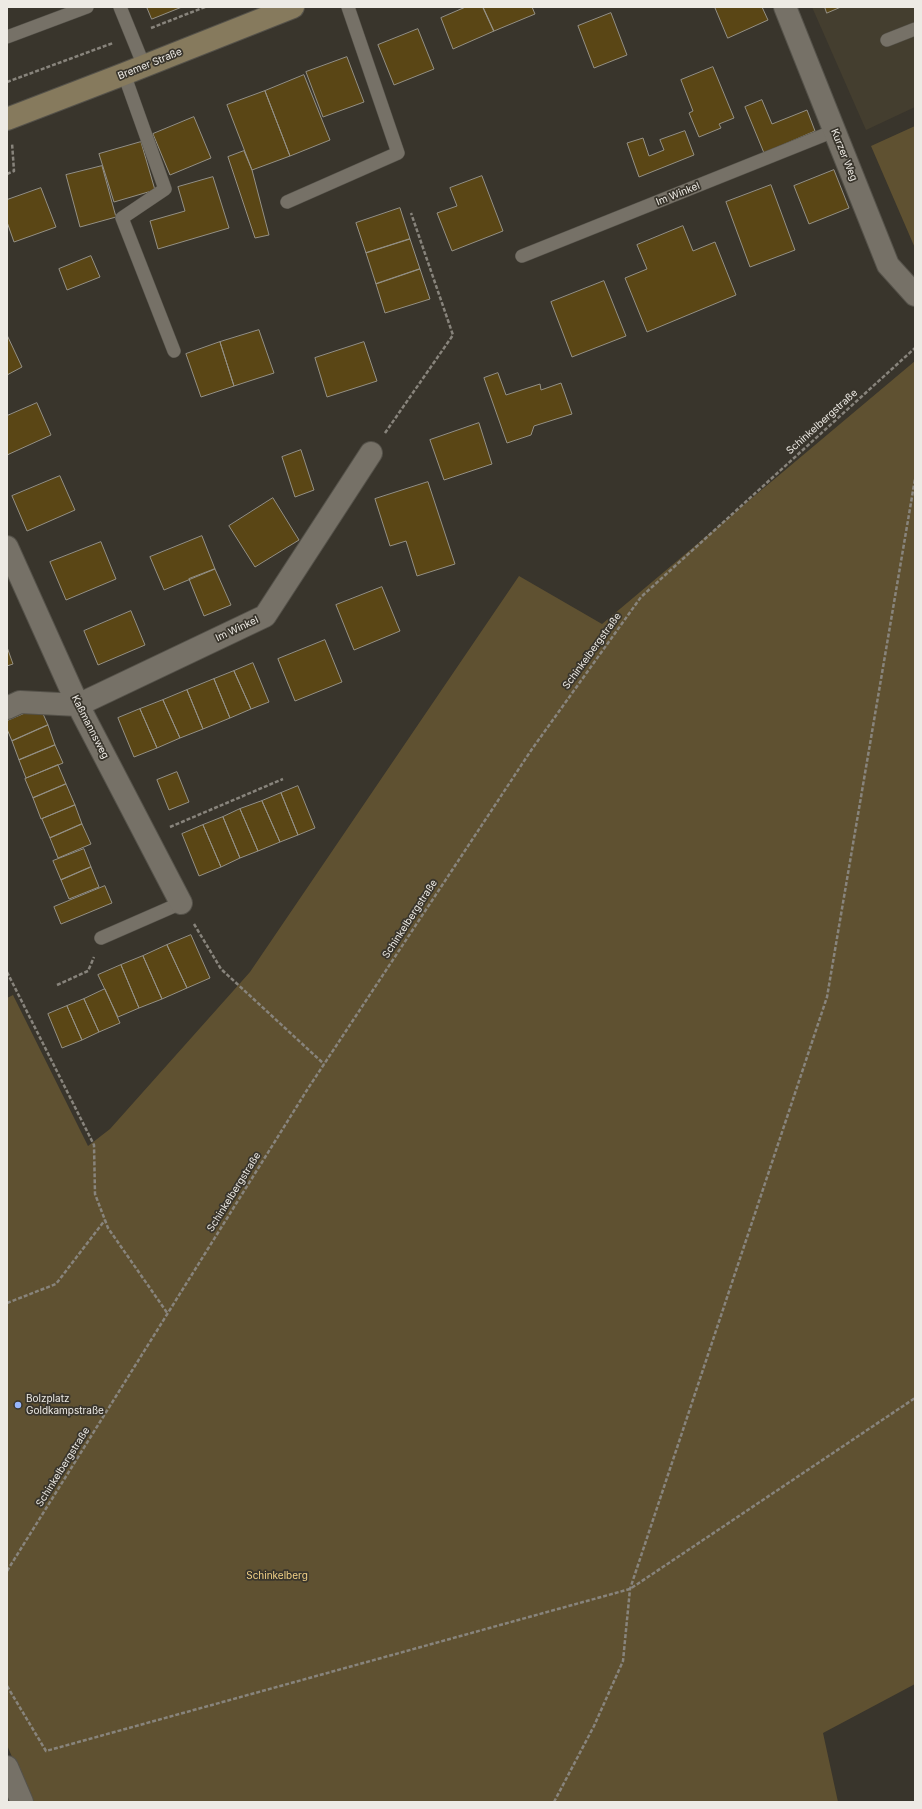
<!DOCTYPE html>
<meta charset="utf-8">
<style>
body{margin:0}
#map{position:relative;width:922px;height:1809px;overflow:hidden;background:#39352c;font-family:Inter,sans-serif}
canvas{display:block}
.frame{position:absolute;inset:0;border:8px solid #edeae4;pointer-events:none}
</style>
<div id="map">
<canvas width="922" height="1809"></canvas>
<div class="frame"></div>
</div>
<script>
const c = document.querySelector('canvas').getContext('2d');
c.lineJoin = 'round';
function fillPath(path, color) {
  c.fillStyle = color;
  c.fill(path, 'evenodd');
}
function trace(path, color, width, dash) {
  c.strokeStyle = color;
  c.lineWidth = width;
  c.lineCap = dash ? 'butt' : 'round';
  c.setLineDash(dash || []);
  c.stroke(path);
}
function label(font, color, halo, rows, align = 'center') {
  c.font = font + ' Inter,sans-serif';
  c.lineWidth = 3.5;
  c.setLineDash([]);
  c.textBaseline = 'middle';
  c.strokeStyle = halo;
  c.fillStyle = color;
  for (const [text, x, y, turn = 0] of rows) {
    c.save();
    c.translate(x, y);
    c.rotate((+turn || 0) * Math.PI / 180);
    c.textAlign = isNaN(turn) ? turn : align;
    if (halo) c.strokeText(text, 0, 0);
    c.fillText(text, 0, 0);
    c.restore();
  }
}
fillPath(new Path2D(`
 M812,7h103v100l-49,23z`), '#443e2f');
fillPath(new Path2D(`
 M915,126v122l-44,-102z
 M915,361v1323l-92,49 15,69h-807l-24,-57v-747l6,-3 75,151 22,-17 140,-157 269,-396 83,48z`), '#5f5131');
const building = new Path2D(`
 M147,7h35l-30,12z
 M466,7h17l11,24 -41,18 -12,-31z
 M483,7h49l3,7 -41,17z
 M715,7h47l6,13 -40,18z
 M825,7h16l-14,6z
 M611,13l16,42 -33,13 -16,-42z
 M418,29l16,40 -40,16 -16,-40z
 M347,57l17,45 -41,15 -17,-45z
 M713,67l21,51 -15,6 2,4 -22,9 -10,-24 4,-2 -12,-31z
 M304,75l26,65 -40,16 -25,-65z
 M265,91l25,65 -38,14 -25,-65z
 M762,100l10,24 35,-14 8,21 -51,22 -19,-46z
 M194,117l17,41 -41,17 -17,-41z
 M685,131l9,24 -55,22 -12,-34 16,-5 6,18 15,-6 -4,-10z
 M141,142l14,48 -41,12 -15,-48z
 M244,151l8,19 17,65 -14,3 -27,-81z
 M102,166l14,51 -36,10 -14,-52z
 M834,170l15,38 -40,16 -15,-38z
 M482,176l21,55 -51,20 -15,-38 20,-7 -7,-18z
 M213,177l16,51 -71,21 -8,-28 35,-10 -7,-24z
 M771,185l24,65 -45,17 -24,-65z
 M41,188l15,39 -42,15 -7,-20v-22z
 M400,208l10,31 -44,14 -10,-30z
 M683,226l10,25 22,-9 21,53 -89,37 -22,-54 22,-9 -10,-24z
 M410,239l10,30 -44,15 -10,-31z
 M91,256l9,21 -33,13 -8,-21z
 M420,269l10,30 -45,14 -9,-29z
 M604,281l22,55 -54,21 -21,-55z
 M259,330l15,43 -40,13 -14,-44z
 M7,335l15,32 -15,8z
 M220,342l14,44 -33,11 -15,-43z
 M364,342l13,39 -50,16 -12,-39z
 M498,373l8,22 34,-11 1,6 20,-7 11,31 -38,12 -3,9 -24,8 -23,-65z
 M37,403l14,32 -44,20v-39z
 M479,423l13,41 -48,16 -14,-40z
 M301,450l13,40 -19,7 -13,-40z
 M60,476l15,34 -48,21 -15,-35z
 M428,482l27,82 -38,12 -11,-35 -16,5 -15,-47z
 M273,498l26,42 -44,27 -26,-41z
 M202,536l13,33 -51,21 -14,-33z
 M101,542l15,37 -50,21 -16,-38z
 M215,569l16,36 -27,11 -15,-37z
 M382,587l18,44 -46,19 -18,-45z
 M131,611l14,34 -47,20 -14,-34z
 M325,640l17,42 -47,19 -17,-42z
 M7,647l6,17 -6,2z
 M253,663l16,39 -18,7 -17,-38z
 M234,671l17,38 -21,9 -16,-39z
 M214,679l16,39 -27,11 -16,-39z
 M187,690l16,39 -23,9 -17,-38z
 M163,700l17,38 -23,10 -17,-39z
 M40,707l8,18 -36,16 -5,-12v-8z
 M140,709l17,39 -23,9 -16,-39z
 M48,725l7,20 -36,15 -7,-19z
 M55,745l8,18 -37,15 -7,-18z
 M58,765l8,19 -33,14 -8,-19z
 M177,772l12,30 -20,8 -12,-30z
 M66,784l9,21 -34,14 -8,-21z
 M298,786l17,42 -17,7 -17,-42z
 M281,793l17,42 -18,7 -18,-41z
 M262,801l18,41 -22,9 -18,-42z
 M75,805l7,19 -32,14 -8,-19z
 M240,809l18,42 -18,7 -17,-41z
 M223,817l17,41 -19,9 -18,-42z
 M82,824l9,20 -33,14 -8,-20z
 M203,825l18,42 -22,9 -17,-42z
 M84,849l7,18 -30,13 -8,-19z
 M91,867l8,20 -30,12 -8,-19z
 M105,886l7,17 -51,21 -7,-17z
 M191,935l19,43 -23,10 -20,-43z
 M167,945l20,43 -25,11 -19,-43z
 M143,956l19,43 -23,9 -18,-43z
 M121,965l18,43 -21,9 -20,-42z
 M105,989l15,34 -21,9 -15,-33z
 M84,999l15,33 -17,8 -15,-34z
 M67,1006l15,34 -20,8 -14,-34z`);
fillPath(building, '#5a4615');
trace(building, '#949085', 1);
const service = new Path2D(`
 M120,7l24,59
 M7,37l80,-30
 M887,40l28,-11
 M124,74l41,115 -43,29 52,133
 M287,202l111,-49 -50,-146
 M522,256l312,-125
 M101,938l80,-35`);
const minor = new Path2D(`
 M785,7l103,258 27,30
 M7,547l71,158 103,198
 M7,708l13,-6 58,3 187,-89 106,-163
 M7,1767l15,35`);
const secondary = new Path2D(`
 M7,119l117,-45 169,-67`);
trace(service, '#55524a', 14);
trace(minor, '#55524a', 24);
trace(secondary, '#55524a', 24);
trace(new Path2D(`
 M151,28l54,-21
 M7,82l106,-39
 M7,174l7,-3 -2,-28
 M385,433l68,-98 -42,-122
 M170,827l113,-48
 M194,924l27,45 103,95
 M7,972l87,173 1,49 13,34 60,86
 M57,985l31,-14 6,-14
 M7,1303l49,-19 49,-64
 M7,1571l300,-481 225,-341 109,-152 274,-249
 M7,1686l39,65 584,-162 285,-191
 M554,1802l40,-76 29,-65 7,-72 197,-592 88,-518`), '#88847c', 2.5, [4, 2]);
trace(service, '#767167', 13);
trace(minor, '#767167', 22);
trace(secondary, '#867a5d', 22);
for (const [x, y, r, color] of [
 [18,1405,4,"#97b6fd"]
]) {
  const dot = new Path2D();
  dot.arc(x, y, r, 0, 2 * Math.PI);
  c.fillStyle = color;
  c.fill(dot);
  trace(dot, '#39352c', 1.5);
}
label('10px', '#edeae4', '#39352c', [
 ["Bremer Straße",150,64,-22],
 ["Kurzer Weg",844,155,68],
 ["Im Winkel",678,194,-22],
 ["Schinkelbergstraße",822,422,-42],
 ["Im Winkel",237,629,-25],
 ["Schinkelbergstraße",592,651,-54],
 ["Kaßmannsweg",90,727,63],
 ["Schinkelbergstraße",410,919,-57],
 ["Schinkelbergstraße",234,1192,-58],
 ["Schinkelbergstraße",63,1467,-58]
]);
label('10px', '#edeae4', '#39352c', [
 ["Bolzplatz",26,1399],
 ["Goldkampstraße",26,1411]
], 'left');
label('10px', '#f2d186', '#39352c', [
 ["Schinkelberg",277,1576]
]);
</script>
